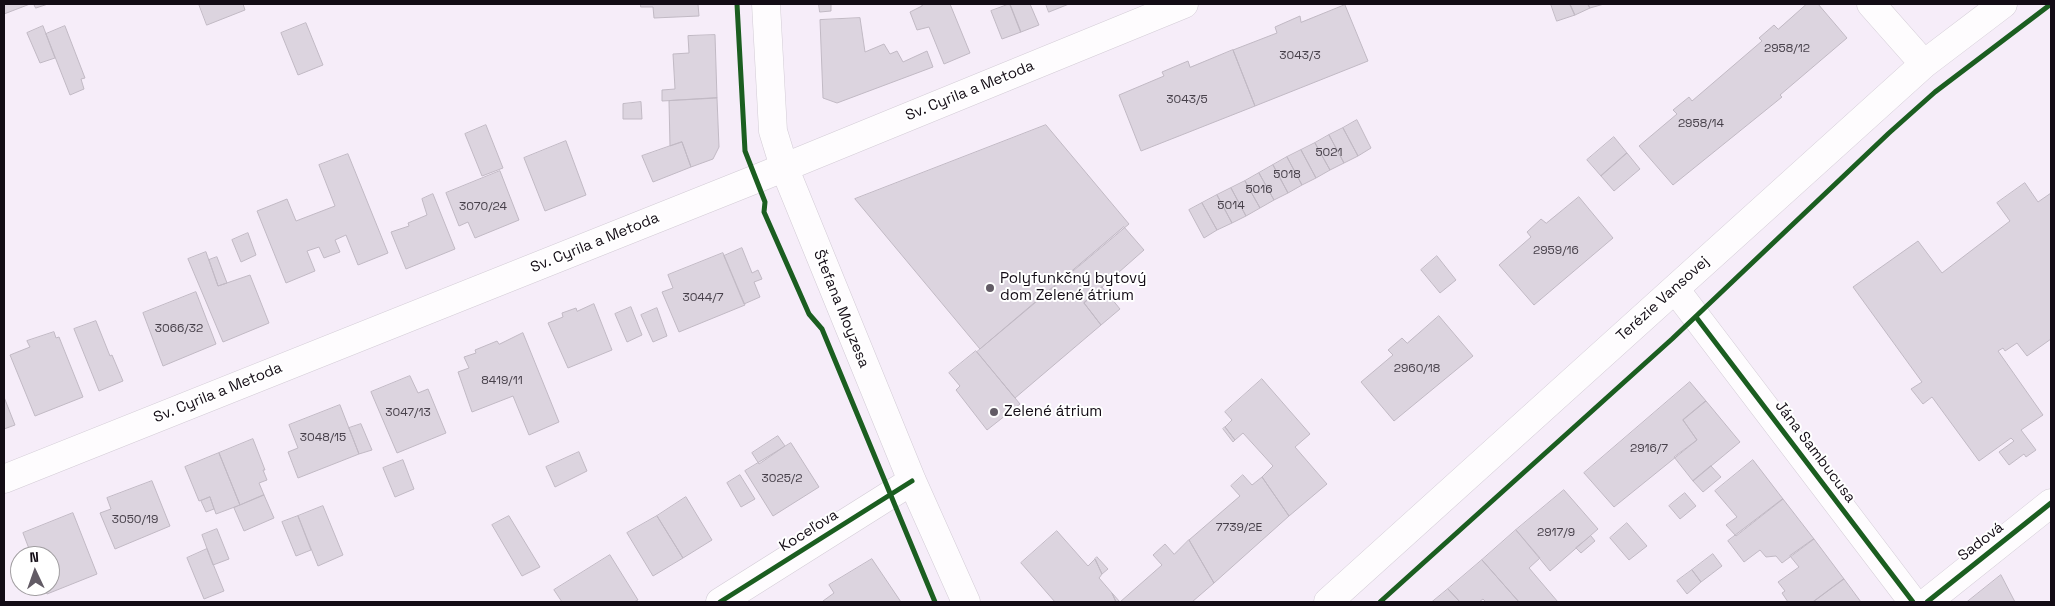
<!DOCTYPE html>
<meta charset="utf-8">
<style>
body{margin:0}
#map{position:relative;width:2055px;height:606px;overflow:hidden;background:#f6edf9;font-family:"Space Grotesk",sans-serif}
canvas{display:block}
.frame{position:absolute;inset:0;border:5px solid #130c15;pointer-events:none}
.north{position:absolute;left:10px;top:546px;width:50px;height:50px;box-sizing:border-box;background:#fff;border:1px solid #a19ea1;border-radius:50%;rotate:357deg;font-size:14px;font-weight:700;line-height:20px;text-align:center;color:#130c15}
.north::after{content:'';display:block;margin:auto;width:18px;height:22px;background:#625b65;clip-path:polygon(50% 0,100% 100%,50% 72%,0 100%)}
</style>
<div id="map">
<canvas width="2055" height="606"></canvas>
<div class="frame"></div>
<div class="north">N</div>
</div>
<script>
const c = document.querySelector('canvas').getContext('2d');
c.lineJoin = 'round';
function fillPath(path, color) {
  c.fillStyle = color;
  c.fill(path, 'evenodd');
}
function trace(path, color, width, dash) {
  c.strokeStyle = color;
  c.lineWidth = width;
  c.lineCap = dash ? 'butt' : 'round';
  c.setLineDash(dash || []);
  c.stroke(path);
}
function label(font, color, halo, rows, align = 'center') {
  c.font = font + ' "Space Grotesk",sans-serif';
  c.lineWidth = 4;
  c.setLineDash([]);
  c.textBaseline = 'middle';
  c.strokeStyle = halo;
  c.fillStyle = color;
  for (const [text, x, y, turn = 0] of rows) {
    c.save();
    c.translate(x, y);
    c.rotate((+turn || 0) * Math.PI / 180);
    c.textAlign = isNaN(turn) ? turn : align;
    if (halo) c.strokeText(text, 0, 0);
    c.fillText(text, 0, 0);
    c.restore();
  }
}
const building = new Path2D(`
 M4,4h26l-26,10z
 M34,4h14l-12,4z
 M199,4h44l2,6 -38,15z
 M641,4h57l1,12 -45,2 -1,-11h-12z
 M819,4h12v7l-11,1z
 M921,4h29l20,49 -26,11 -15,-37 -12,3 -7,-18 12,-6z
 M1010,4h20l9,21 -18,7z
 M1010,4l11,28 -19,7 -11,-28z
 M1046,4h23l-20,8z
 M1551,4h19l5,11 -18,6z
 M1570,4h18l2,4 -15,7z
 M1588,4h16l-14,4z
 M1807,4h11l29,34 -67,57 2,2 -109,88 -34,-39 38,-32 -4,-4 16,-13 3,4 70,-60 -3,-3 15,-13 4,4z
 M1345,5l23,56 -113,45 -22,-56 44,-17 -2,-6 25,-11 1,6z
 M860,18l5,34 19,-8 6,10 7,-3 6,11 24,-11 6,16 -96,36 -14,-5 -3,-78z
 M306,23l17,42 -25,10 -17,-42z
 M43,26l12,32 -15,5 -13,-30z
 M65,26l20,52 -4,1 3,10 -14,6 -24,-61z
 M715,35l2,63 -55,3v-11l13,-1 -2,-35 16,-1 -1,-17z
 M1233,50l22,56 -114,45 -22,-56 45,-19 -2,-4 26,-11 2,6z
 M717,98l2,49 -6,12 -22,8 -9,-25 -12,4 -1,-45z
 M641,102l1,17h-19v-15z
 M1357,120l14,28 -13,8 -15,-28z
 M486,125l17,43 -21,8 -17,-42z
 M1046,125l83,99 -149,125 -125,-150z
 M1343,128l15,28 -14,7 -15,-28z
 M1329,135l15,28 -14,7 -15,-27z
 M1614,137l13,16 -26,23 -14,-16z
 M566,141l20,54 -41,16 -21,-53z
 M682,142l9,25 -38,15 -11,-26z
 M1315,143l15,27 -14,8 -15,-28z
 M1301,150l15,28 -14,7 -15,-28z
 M1627,153l13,16 -26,22 -13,-15z
 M348,154l40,99 -30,12 -12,-30 -11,5 5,12 -16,6 -5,-11 -12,4 8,20 -29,12 -29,-72 30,-12 9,22 39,-15 -16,-41z
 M1287,157l15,28 -14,8 -15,-28z
 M1273,165l15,28 -14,7 -15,-27z
 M500,171l19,49 -44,18 -7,-16 -9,4 -13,-33z
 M1259,173l15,27 -14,8 -15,-27z
 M1245,181l15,27 -14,8 -15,-28z
 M2025,183l13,19 13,-9v146l-24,17 -10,-13 -12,8 -2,-3 -5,3 45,64 -22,15 15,20 -10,7 -2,-3 -15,11 -10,-13 15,-11 -3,-3 -32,23 -47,-64 -9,7 -12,-15 11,-7 -69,-95 65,-46 24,32 68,-52 -13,-18z
 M1231,188l15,28 -14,7 -15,-28z
 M433,194l22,55 -49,20 -15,-37 18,-6 -1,-3 19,-8 -5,-16z
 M1217,195l15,28 -15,7 -15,-27z
 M1579,197l34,41 -79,67 -35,-40 32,-28 -4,-5 14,-13 5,4z
 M1202,203l15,27 -13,8 -15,-28z
 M1124,227l20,23 -60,53 17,22 -86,73 -38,-46z
 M248,233l8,22 -15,7 -9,-22z
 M742,248l10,25 6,-3 4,9 -8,3 6,15 -16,7 -20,-48z
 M206,252l12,34 32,-11 19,48 -46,19 -35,-83z
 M723,253l22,52 -66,27 -17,-40 11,-4 -5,-13z
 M1437,256l19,24 -16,13 -19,-23z
 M217,257l10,26 -9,3 -9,-26z
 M1102,287l18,22 -19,16 -17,-22z
 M196,292l20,52 -53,22 -20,-53z
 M594,304l18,46 -44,18 -20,-45 15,-6 -1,-4 14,-5 1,3z
 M631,307l11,28 -15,7 -12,-28z
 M657,308l10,28 -14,6 -12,-27z
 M1439,316l34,40 -79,65 -33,-39 32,-27 -5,-5 14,-12 5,5z
 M96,321l14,35 2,-1 11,26 -24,10 -25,-62z
 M54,332l2,6 3,-1 24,60 -48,19 -25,-61 20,-8 -3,-6z
 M523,333l36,89 -30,13 -16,-39 -41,16 -14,-40 11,-4 -5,-11 12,-4 -1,-3 22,-9 2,3z
 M976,351l44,53 -33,26 -31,-40 4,-4 -11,-13z
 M410,376l8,17 10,-4 18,44 -49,20 -26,-61z
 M1262,379l48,55 -15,13 32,37 -38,32 -27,-39 11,-11 -30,-33 -8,7 -10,-13 7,-7 -7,-8z
 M1690,382l16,19 -23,19 14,20 -83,67 -30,-34z
 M4,397l11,28 -11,4z
 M1706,401l34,41 -47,39 -19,-24 23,-17 -14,-20z
 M340,405l19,49 -61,24 -10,-26 10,-4 -9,-23z
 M361,424l11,26 -13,4 -10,-26z
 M1225,427l10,13 -2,2 -10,-13z
 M778,436l7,10 -26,18 -7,-11z
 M253,439l12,31h-2l4,10 -8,3 5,12 -24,10 -21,-52z
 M791,443l28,44 -46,29 -28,-45z
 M579,452l8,19 -32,16 -9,-20z
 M219,453l21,52 -24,9 -6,-17 -11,4 -14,-34z
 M403,460l11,29 -19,8 -12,-29z
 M1753,460l30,39 -47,37 -10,-11 11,-8 -22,-26z
 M1711,466l10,11 -18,15 -10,-11z
 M740,475l15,24 -14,8 -14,-24z
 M1243,475l9,10 10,-8 27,39 -75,67 -25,-43 51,-44 -9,-10z
 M152,481l18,45 -55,23 -15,-36 11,-4 -4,-11z
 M1564,490l34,39 -48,42 -34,-41z
 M1685,493l11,13 -16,13 -11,-13z
 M264,495l10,23 -30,13 -10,-23z
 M210,497l4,12 -8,3 -5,-11z
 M686,497l26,43 -29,18 -26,-42z
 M1783,499l31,40 -32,24 -6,-7 -10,1 -6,-7 -16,12 -16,-21z
 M323,506l20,49 -25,11 -20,-50z
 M73,513l24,61 -50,20 -4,-8h7v-30h-27l8,-2 -8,-21z
 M298,516l13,34 -15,6 -14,-34z
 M509,516l31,51 -18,9 -30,-51z
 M657,516l26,42 -30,18 -26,-43z
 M1627,523l20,23 -18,14 -19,-22z
 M217,529l12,30 -16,6 -11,-30z
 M1516,530l24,28 -11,10 29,34h-39l-37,-42z
 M1057,531l31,35 7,-7 7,15 -3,4 13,15 4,9h-61l-34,-39z
 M1591,536l4,5 -14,12 -5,-5z
 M1814,539l30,40 -31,23h-25l-6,-9 3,-2 -7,-9 21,-15 -9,-11z
 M1189,540l25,43 -22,19h-76l-4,-9 8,9 42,-37 -9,-10 12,-11 9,10z
 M207,549l17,42 -20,8 -17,-41z
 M1713,554l9,12 -21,16 -9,-12z
 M610,555l28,45 -4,2h-72l-8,-12z
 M1097,557l11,12 -6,5 -7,-15z
 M872,559l29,43h-77l-1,-1 11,-8 -5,-8z
 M1482,560l37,42h-33l-3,-3 -4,3h-19l-12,-13z
 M1692,570l9,12 -14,12 -10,-13z
 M2001,575l14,27h-48z
 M1844,579l17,23h-48z
 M1448,589l12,13h-28z`);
fillPath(building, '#dcd4df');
trace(building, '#c1b9c4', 1);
const street = new Path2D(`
 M766,4l7,127 11,36 128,314 54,121
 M1871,4l53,60
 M1675,289l238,313
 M4,479l752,-300 428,-175
 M720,602l192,-121
 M1328,602l596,-538 79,-60
 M1927,602l124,-99`);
trace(street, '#d2cbd5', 29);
trace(street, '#fefcfe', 28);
trace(new Path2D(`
 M737,4l8,147 20,51 -1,10 45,102 13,15 113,273
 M1696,317l217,285
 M720,602l192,-121
 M1380,602l292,-263 217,-206 46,-41 116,-88
 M1927,602l124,-99`), '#1b5e20', 5);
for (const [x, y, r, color] of [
 [990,288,5,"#625b65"],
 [994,412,5,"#625b65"]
]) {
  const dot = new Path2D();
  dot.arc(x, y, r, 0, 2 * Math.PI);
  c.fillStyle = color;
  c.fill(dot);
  trace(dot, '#fff', 2);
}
label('12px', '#47404a', null, [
 ["2958/12",1787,49],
 ["3043/3",1300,56],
 ["3043/5",1187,100],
 ["2958/14",1701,124],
 ["5021",1329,153],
 ["5018",1287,175],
 ["5016",1259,190],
 ["5014",1231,206],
 ["3070/24",483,207],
 ["2959/16",1556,251],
 ["3044/7",703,298],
 ["3066/32",179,329],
 ["2960/18",1417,369],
 ["8419/11",502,381],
 ["3047/13",408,413],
 ["3048/15",323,438],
 ["2916/7",1649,449],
 ["3025/2",782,479],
 ["3050/19",135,520],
 ["7739/2E",1239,528],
 ["2917/9",1556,533]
]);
label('15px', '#130c15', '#fff', [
 ["Sv. Cyrila a Metoda",970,91,-22],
 ["Sv. Cyrila a Metoda",595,243,-22],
 ["Terézie Vansovej",1663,299,-42],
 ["Štefana Moyzesa",841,309,68],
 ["Sv. Cyrila a Metoda",218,393,-22],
 ["Jána Sambucusa",1815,452,53],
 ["Koceľova",809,531,-32],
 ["Sadová",1981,542,-38]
]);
label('15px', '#130c15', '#fff', [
 ["Polyfunkčný bytový",1000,279],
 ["dom Zelené átrium",1000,296],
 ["Zelené átrium",1004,412]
], 'left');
</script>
